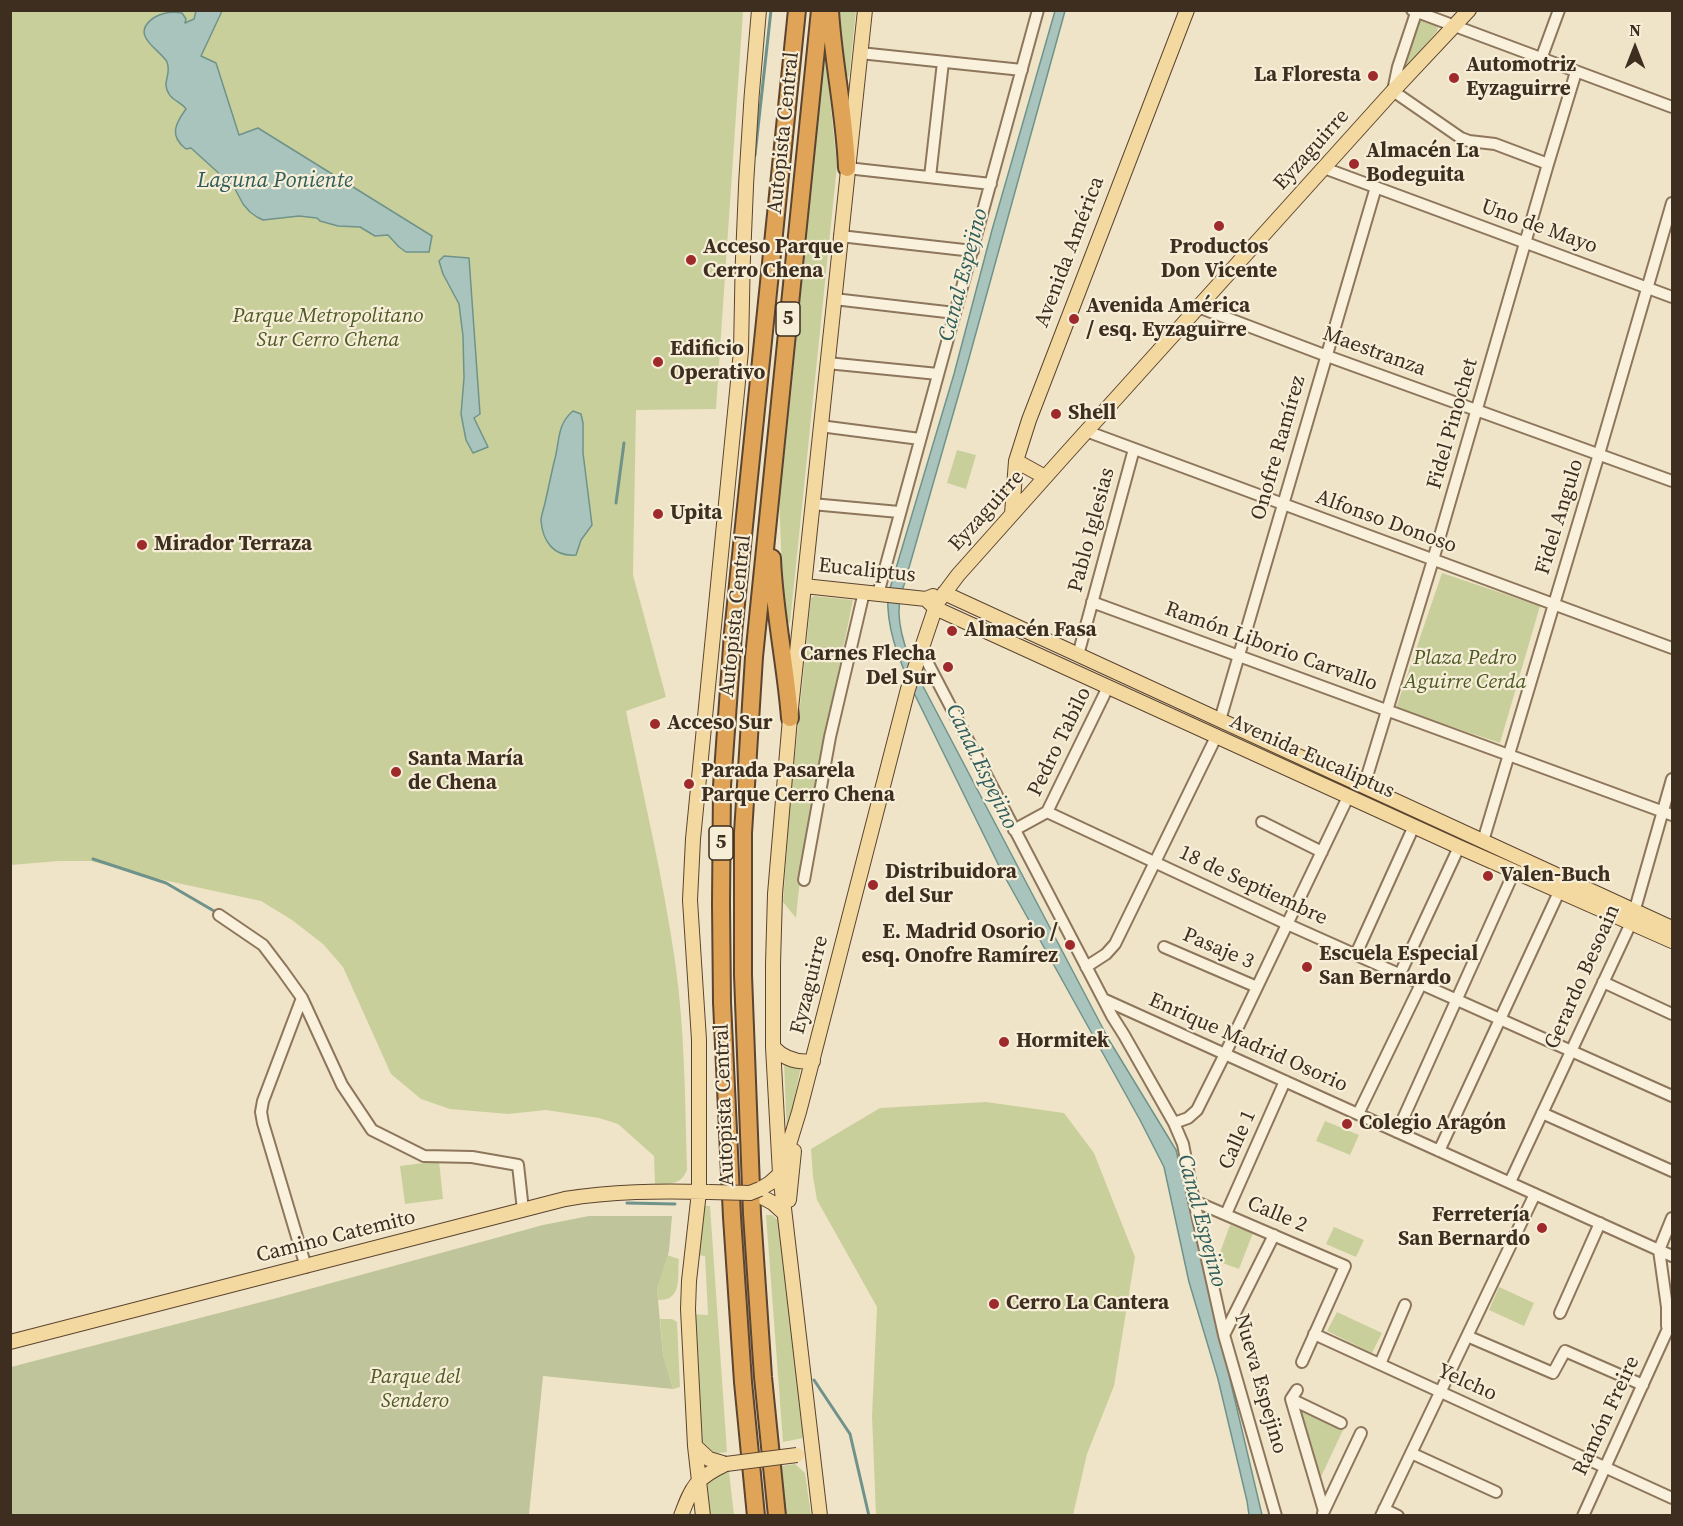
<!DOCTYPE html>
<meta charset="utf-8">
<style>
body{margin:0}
#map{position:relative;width:1683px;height:1526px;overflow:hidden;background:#f0e4c8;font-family:"Source Serif 4",serif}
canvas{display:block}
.frame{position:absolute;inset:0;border:12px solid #3d2e20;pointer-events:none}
.north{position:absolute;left:1605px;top:18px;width:60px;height:60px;-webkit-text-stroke:4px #f7eed8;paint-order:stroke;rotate:0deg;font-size:16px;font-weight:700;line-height:24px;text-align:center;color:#3d2e20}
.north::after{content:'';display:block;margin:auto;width:21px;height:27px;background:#3d2e20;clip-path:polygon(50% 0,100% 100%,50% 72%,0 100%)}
</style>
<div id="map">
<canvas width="1683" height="1526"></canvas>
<div class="frame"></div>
<div class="north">N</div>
</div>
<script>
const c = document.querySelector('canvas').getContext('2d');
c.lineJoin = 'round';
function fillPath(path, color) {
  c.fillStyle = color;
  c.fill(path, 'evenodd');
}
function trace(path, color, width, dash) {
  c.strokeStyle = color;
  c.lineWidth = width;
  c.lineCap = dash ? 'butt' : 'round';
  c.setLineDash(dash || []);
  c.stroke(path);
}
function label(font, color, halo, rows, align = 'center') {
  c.font = font + ' "Source Serif 4",serif';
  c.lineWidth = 4.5;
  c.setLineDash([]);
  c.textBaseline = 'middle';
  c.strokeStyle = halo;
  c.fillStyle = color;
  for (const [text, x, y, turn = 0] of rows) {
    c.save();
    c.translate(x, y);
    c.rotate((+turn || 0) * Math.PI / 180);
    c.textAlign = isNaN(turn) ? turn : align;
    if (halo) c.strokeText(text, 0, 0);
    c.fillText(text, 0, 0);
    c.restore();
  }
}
fillPath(new Path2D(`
 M11,11h732l-27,398 -80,1 -3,165 33,122 -40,14c17,83 37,166 49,250 10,69 10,140 12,209 -7,16 -17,13 -32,14l-1,-28 -36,-32 -19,-6 -53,-8 -38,4 -58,-5 -29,-10 -30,-25 -48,-107 -20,-23 -31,-24 -31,-19 -107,-23 -63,-17h-32l-48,4z
 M836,11h20l-7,66 -7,-4z
 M1421,19l14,4 3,4 -1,4 -29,35 -3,1 -2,-2 14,-43z
 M826,60l11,106 -47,457 -6,-2 -5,-125 44,-435z
 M957,450l19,5 -10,34 -19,-6z
 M1442,573l98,33 -40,137 -104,-35z
 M814,596l39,4c-21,105 -47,211 -57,318l-13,-16 7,-98 21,-206z
 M784,1062l17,4 -14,70z
 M986,1102l78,11 30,40 41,104 -21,129 -27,68 -14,61h-197l-4,-99 5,-109 -60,-107 -4,-23 -2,-28 69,-41z
 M1325,1121l34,14 -9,20 -34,-14z
 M439,1161l4,38 -38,5 -5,-38z
 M704,1206h6l17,246c-12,2 -17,2 -26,-5l-10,-133 17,1 -3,-59 -10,-1z
 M766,1215h6l9,8 27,214 -25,5z
 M1230,1225l23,8 -14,36 -22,-8z
 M1334,1227l30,13 -8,17 -30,-13z
 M667,1255l12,4c-2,18 4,42 -21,41l-1,-11z
 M1499,1287l35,16 -10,23 -35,-16z
 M1337,1312l45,21 -10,20 -45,-22z
 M660,1319h12l5,3 3,65 -7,2 -10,-34z
 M1302,1408l42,20 -25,53 -21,-70z
 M795,1464l10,9 6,42h-31l-5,-48z
 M729,1472l5,43h-25l-3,-31 8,-8z`), '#c9cf9b');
fillPath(new Path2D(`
 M589,1216h83l-3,35 -12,38 6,66 10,34 -130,-13 -14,138 7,1h-525v-148l262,-68 270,-74z`), '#bfc49a');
const water = new Path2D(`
 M196,11h26l-21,45 15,7 23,72 19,-7 174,108 -3,16h-23l-7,-5 -11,-12 -13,1 -15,-9 -22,-1 -18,-5 -3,-3 -18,-2 -36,4 -6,-3 -7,-5 -7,-8 -9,-17 -43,-39 -5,1c-17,-13 -11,-25 0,-40 -5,-7 -13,-8 -17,-15 -8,-12 3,-19 -2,-32 -6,-12 -40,-27 -12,-45 9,-5 17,-6 27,-4l4,6 -1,4 9,-4z
 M1055,11h10l-99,358 -62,216c-12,27 -1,60 11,86l194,369 67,110 86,365h-13l-2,-14 -29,-122 -29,-97 -25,-115 -24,-47 -139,-250 -91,-185c-12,-29 -24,-58 -22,-90l66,-221 38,-144z
 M444,256l25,2 11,156 -6,4 14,29 -15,6 -7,-13 -5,-26 3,-36 -1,-42 -4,-32 -16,-30 -4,-13z
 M573,411l8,3 2,9v30l9,72 -11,15 -5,15c-22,2 -33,-13 -35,-34 0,-6 3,-13 4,-18 3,-14 6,-27 9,-41 6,-19 2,-37 19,-51z`);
fillPath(water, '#a9c4bc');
trace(water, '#6f938a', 1.5);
trace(new Path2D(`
 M755,155l16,-145
 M616,503l8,-60
 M93,859l73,24 48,28
 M627,1203l48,1
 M814,1380l36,54 19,82`), '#6f938a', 3);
const minor = new Path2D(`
 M1412,10l260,97
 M1417,10l-19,57 -5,24 68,47 8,3 26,3 53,20
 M860,53l162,17
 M1541,59l18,-49
 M847,168l144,16
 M1324,168l348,129
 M930,177l13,-115
 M840,236l133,15
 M834,299l121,14
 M1198,307l129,49 345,125
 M827,363l111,11
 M820,426l100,13
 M1086,431l586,217
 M812,504l87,8
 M878,594l160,-584
 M1092,602l580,213
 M921,650l191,366 12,19 50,88 9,21 11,57 30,134 52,181
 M1078,655l56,-206
 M1220,720l156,-533
 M1364,786l69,-226 115,-396 28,-92
 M1047,812l240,112 385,172
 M1262,822l60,30
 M1014,830l33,-18 61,-125
 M1483,841l116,-387 73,-251
 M804,880l26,-143 34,-145
 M219,915l44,30 19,25 20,28 40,87 30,45 52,26 48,1 46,8 5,45
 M1164,947l93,40
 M1356,954l58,-128
 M1086,967l20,-13 9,-10 101,-207
 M1400,974l59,-127
 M1603,982l69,32
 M302,998l-39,103 -2,11 2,11 43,144
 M1103,999l569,257
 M1542,1113l130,58
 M1358,1114l63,-130
 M1174,1123l14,-5 9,-8 28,-56 123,-257
 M1397,1132l117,-260
 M1439,1151l120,-259
 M1510,1182l121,-259 41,-144
 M1194,1201l151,65 -43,96
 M1226,1214l59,-133
 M1560,1313l40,-90
 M1667,1326v-19l-8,-57 13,-32
 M1314,1334l358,164
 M1224,1335l50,-100
 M1467,1336l86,37 12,-22 78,34
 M1380,1364l25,-59
 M1297,1390l-6,9 33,112
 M1291,1399l50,24
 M1411,1453l85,39
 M1384,1509l14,7
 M1323,1513l38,-80
 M1381,1516l154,-322
 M1583,1516l89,-196`);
const major = new Path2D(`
 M1016,461l29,16
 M1012,514l4,-53 13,-41 158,-410
 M804,586l122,13 7,-3
 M944,593l728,335
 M926,599l9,9 524,239 213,94
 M773,1047c11,12 24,16 40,14
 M760,1189l10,-6 10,-9 19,-62 109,-423 29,-86 21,-28 107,-120 328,-364 76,-81
 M760,1196l13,7 11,10
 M789,1200l5,-49
 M10,1342l555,-143c47,-8 94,-8 142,-7
 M695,1446l14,13 17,5
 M681,1516c11,-30 15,-38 45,-52
 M703,1516l-8,-70 -7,-137 1,-28 10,-89v-152l-9,-140 3,-61 48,-488c1,-114 7,-227 18,-341
 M820,1516l-40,-342 -7,-127v-83l2,-70 15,-176 75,-708`);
const highway = new Path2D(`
 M830,10c3,53 15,104 17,158
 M772,558c2,54 14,107 18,160
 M756,1516l-13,-134 -11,-165 -10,-215 -1,-98 1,-118 11,-153 64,-623
 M777,1516l-14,-139 -11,-163 -9,-239v-142l11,-176 66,-647`);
trace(minor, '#8d765c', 14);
trace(major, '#5b4430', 16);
trace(highway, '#5b4430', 20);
trace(minor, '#faf1dc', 10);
trace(major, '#f3d9a0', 14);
trace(highway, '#e0a458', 16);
const majorBridge = new Path2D(`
 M709,1192l41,1 10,-4
 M726,1464l71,-9`);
trace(majorBridge, '#5b4430', 16, []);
trace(majorBridge, '#f3d9a0', 14);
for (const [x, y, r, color] of [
 [1373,76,6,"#9e2a2b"],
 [1454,78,6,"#9e2a2b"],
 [1354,164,6,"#9e2a2b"],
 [1219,226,6,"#9e2a2b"],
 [691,260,6,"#9e2a2b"],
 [1074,319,6,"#9e2a2b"],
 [658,362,6,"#9e2a2b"],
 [1056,414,6,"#9e2a2b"],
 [658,514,6,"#9e2a2b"],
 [142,545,6,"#9e2a2b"],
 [952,631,6,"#9e2a2b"],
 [948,667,6,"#9e2a2b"],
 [655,724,6,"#9e2a2b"],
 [396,772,6,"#9e2a2b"],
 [689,784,6,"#9e2a2b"],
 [1488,876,6,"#9e2a2b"],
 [873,885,6,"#9e2a2b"],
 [1070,945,6,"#9e2a2b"],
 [1307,967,6,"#9e2a2b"],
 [1004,1042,6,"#9e2a2b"],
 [1347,1124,6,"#9e2a2b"],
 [1542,1228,6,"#9e2a2b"],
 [994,1304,6,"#9e2a2b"]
]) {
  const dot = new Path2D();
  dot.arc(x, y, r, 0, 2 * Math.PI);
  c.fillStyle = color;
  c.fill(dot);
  trace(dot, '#f7eed8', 2);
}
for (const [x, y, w] of [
 [788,319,24],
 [721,843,24]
]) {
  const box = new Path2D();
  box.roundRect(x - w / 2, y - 17, w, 34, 4.5);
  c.fillStyle = '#f7eed8';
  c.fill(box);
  trace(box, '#3d2e20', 1.5);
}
label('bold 20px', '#3d2e20', null, [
 ["5",788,319],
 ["5",721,843]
]);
label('bold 21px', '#3d2e20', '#f7eed8', [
 ["Automotriz",1466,66],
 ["Eyzaguirre",1466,90],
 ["La Floresta",1361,76,"right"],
 ["Almacén La",1366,152],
 ["Bodeguita",1366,176],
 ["Acceso Parque",703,248],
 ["Cerro Chena",703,272],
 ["Productos",1219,248,"center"],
 ["Don Vicente",1219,272,"center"],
 ["Avenida América",1086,307],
 ["/ esq. Eyzaguirre",1086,331],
 ["Edificio",670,350],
 ["Operativo",670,374],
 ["Shell",1068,414],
 ["Upita",670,514],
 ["Mirador Terraza",154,545],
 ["Almacén Fasa",964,631],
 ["Carnes Flecha",936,655,"right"],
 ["Del Sur",936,679,"right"],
 ["Acceso Sur",667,724],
 ["Santa María",408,760],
 ["de Chena",408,784],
 ["Parada Pasarela",701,772],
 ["Parque Cerro Chena",701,796],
 ["Distribuidora",885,873],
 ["del Sur",885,897],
 ["Valen-Buch",1500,876],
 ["E. Madrid Osorio /",1058,933,"right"],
 ["esq. Onofre Ramírez",1058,957,"right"],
 ["Escuela Especial",1319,955],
 ["San Bernardo",1319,979],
 ["Hormitek",1016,1042],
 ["Colegio Aragón",1359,1124],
 ["Ferretería",1530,1216,"right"],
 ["San Bernardo",1530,1240,"right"],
 ["Cerro La Cantera",1006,1304]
], 'left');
label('21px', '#3d2e20', '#f7eed8', [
 ["Autopista Central",784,133,-84],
 ["Eyzaguirre",1312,150,-48],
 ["Uno de Mayo",1539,227,20],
 ["Avenida América",1070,252,-69],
 ["Maestranza",1374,352,20],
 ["Fidel Pinochet",1453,424,-74],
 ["Onofre Ramírez",1279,448,-74],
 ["Eyzaguirre",987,511,-48],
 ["Fidel Angulo",1560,517,-73],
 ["Alfonso Donoso",1386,522,20],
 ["Pablo Iglesias",1092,530,-75],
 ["Eucaliptus",867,571,6],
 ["Autopista Central",736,616,-84],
 ["Ramón Liborio Carvallo",1271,647,20],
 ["Pedro Tabilo",1060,742,-64],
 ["Avenida Eucaliptus",1312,757,24],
 ["18 de Septiembre",1253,886,25],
 ["Pasaje 3",1218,949,23],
 ["Gerardo Besoain",1583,977,-66],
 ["Eyzaguirre",810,985,-76],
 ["Enrique Madrid Osorio",1248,1043,24],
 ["Autopista Central",725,1105,-92],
 ["Calle 1",1238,1140,-66],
 ["Calle 2",1277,1215,23],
 ["Camino Catemito",336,1237,-14],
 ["Yelcho",1467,1383,24],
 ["Nueva Espejino",1260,1384,74],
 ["Ramón Freire",1607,1416,-65]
]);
label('italic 21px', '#4d5a26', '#f7eed8', [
 ["Parque Metropolitano",328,317],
 ["Sur Cerro Chena",328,341],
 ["Plaza Pedro",1465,659],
 ["Aguirre Cerda",1465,683],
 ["Parque del",415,1378],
 ["Sendero",415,1402]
]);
label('italic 22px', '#2f5d5a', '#f7eed8', [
 ["Laguna Poniente",275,181],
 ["Canal Espejino",964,275,-75],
 ["Canal Espejino",981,767,64],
 ["Canal Espejino",1201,1221,75]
]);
</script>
